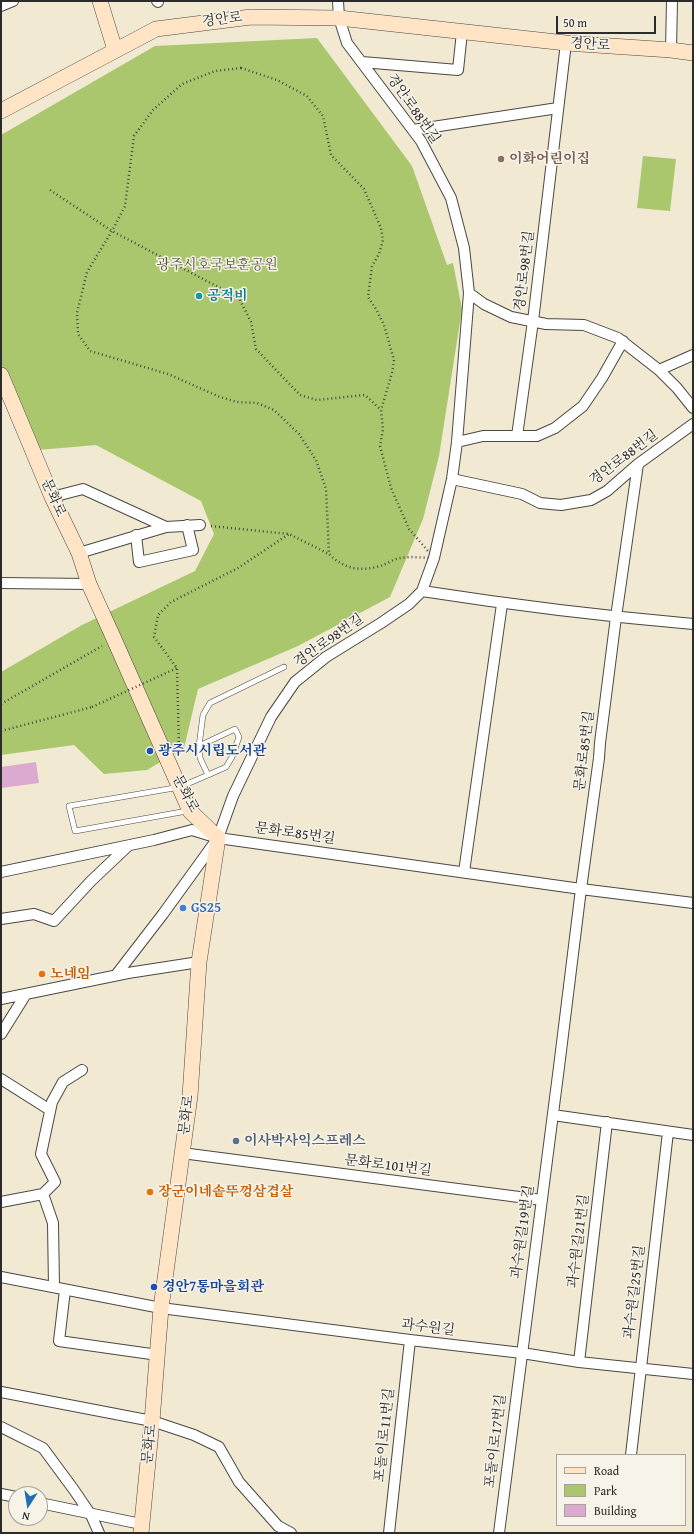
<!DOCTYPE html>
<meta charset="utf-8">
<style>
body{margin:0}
#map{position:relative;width:694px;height:1534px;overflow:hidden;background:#f1e9d2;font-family:"Gentium Book Plus",serif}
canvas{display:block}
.frame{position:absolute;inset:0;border:2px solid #2b2b2b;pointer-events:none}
.legend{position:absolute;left:556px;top:1454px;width:130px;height:72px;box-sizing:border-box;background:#f7f3e8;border:1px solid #a5a39c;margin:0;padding:5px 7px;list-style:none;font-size:12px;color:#2b2b2b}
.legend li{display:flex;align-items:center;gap:8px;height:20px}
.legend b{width:20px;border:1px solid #a5a39c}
.north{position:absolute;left:8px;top:1486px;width:40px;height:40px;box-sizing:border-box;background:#f7f3e8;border:1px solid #a5a39c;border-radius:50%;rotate:192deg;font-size:11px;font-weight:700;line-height:16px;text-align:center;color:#2b2b2b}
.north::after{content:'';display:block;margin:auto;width:14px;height:18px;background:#1f6fb2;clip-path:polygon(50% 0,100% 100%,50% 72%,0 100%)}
.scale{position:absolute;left:556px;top:16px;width:100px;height:18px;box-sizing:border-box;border:2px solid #2b2b2b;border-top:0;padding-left:5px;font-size:12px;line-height:14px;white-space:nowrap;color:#2b2b2b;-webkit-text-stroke:3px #f7f3e8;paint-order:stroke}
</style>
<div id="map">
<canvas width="694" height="1534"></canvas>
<div class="frame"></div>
<ul class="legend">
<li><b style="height:5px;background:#ffe4c6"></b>Road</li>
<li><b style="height:11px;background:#aac76e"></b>Park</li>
<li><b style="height:11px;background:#dca9d0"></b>Building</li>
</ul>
<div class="north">N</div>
<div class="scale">50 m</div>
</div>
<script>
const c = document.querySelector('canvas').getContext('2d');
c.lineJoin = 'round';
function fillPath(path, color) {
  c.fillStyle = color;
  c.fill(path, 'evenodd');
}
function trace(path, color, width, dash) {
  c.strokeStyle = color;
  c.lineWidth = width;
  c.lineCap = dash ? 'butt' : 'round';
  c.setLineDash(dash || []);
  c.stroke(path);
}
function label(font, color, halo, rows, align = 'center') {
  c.font = font + ' "Gentium Book Plus","Noto Serif KR",serif';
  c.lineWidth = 3;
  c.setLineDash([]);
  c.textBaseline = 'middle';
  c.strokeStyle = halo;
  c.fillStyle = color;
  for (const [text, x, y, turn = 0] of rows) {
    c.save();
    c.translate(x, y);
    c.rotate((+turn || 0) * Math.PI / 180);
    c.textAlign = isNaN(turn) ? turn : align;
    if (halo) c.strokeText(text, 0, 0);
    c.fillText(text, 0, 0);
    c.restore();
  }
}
fillPath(new Path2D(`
 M317,38l95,128 35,99 6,-2 9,46 -23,147 -16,63 -33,78 -92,49 -100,43 -14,59 -37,22 -43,4 -30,-29 -73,10v-83l81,-47 113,-54 19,-37 -13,-33 -105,-56 -58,5 -37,-86v-229l154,-89z
 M643,156l33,3 -6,52 -33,-3z`), '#aac76e');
fillPath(new Path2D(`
 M36,762l3,21 -38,5v-21z`), '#dca9d0');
const lane = new Path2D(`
 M208,775l-8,-17 -1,-12 4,-31 7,-12 74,-36
 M187,811l-112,20 -6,-25 111,-19 28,-12 18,-8 6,-10 7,-20 -4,-8 -36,17`);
const street = new Path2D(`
 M157,1l1,1
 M338,1l1,17 8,25 74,98 30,57 13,50 5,45 15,11 27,13 35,7 38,1 34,13 41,32 18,18 16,20
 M1,6l12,-5
 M671,50l1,-49
 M362,62l96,8 4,-38
 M413,130l145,-22
 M659,370l34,-15
 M517,436l16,-115 33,-278
 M457,442l26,-6h54l18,-8 28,-22 19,-28 21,-37
 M452,479l70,15 18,9 21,2 30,-5 16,-9 31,-27 55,-40
 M52,497l31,-8 83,38
 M136,535l3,27 54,-12 -6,-25
 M79,553l87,-26 34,-2
 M1,583l88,1
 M422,591c90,14 180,25 271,33
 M1,872l153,-32 38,-10 26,8 363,51 112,14
 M464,872l38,-268
 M1,919l33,-5 20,7 37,-40 37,-35
 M116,975l47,-61 55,-76 15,-42 38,-79 24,-35 31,-25 55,-34 28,-19 13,-13 12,-33 18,-79 5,-37 12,-149
 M1,999l127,-26 71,-11
 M1,1034l25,-40
 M1,1079l49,31
 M553,1115l140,20
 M182,1153l360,47
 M43,1194l12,-12 -14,-28 11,-52 11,-20 19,-12
 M1,1202l42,-8 10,29 1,64
 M1,1277l160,31 249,32 112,13 57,9 114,12
 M65,1290l-6,51 99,14
 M579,1362l28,-240
 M1,1392l151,29 42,14 25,12 20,35 39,44 13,7
 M1,1427l42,21 31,42 17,25 8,18
 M631,1455l37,-323
 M1,1494l15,3
 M40,1503l101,21
 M389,1533l21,-193
 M499,1533l60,-466 22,-178 18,-131 1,-15 16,-126 22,-153`);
const secondary = new Path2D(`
 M100,1l15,49
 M1,111l155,-82 95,-12 88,1 227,25 105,7 22,3
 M1,375l51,122 27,56 10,31 25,55 76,172 28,27 -19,124 -9,134 -29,212 -9,113 -11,112`);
trace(lane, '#494844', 6);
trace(street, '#494844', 12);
trace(secondary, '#494844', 16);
trace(new Path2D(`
 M241,68l36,12 30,16 16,20 8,39 33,34 17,39 2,12 -4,14 -7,12 -4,31 8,12 8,16 10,35 -2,13 -11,37 2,19 -3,17 11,42 18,41 25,29c-11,0 -23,-2 -34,0 -6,1 -12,5 -17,7 -21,7 -38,5 -54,-11l-3,-65 -10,-29 -17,-26 -25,-24 -17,-7 -20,-1 -17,-5 -52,-23 -78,-23 -12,-17 -1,-21 10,-41 25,-41 13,-25 9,-70 19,-26 29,-26 33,-13z
 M50,190l62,41 127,67 12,24 5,27 44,46 17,5 48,-5 16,15
 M211,526l78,8 40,20
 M1,704l101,-58
 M1,731l91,-24
 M179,750l-2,-82 -23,-31 4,-22 13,-13 67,-34 51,-34`), '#494844', 2.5, [1, 3]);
trace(lane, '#fff', 5);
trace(street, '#fff', 10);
trace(secondary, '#ffe4c6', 15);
trace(new Path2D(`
 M92,707l85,-39`), '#494844', 2.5, [1, 3]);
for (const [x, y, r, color] of [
 [501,159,4,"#8d6e63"],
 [199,296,4,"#0f9aa8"],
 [150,751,4,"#1a4fb4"],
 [183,908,4,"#3f7fe0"],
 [42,974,4,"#e8710a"],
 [236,1141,4,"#5c6f8a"],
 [150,1192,4,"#e8710a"],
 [154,1287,4,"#1a4fb4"]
]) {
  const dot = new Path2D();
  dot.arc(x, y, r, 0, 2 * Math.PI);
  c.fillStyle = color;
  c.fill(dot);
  trace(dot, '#f7f3e8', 1.5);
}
label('14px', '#2b2b2b', '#f7f3e8', [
 ["경안로",222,20,-7],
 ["경안로",590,45,4],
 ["경안로88번길",413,109,55],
 ["경안로98번길",525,271,-83],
 ["경안로88번길",624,458,-37],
 ["문화로",53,498,66],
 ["경안로98번길",329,641,-35],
 ["문화로85번길",585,751,-83],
 ["문화로",185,794,62],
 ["문화로85번길",295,834,8],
 ["문화로",187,1115,-83],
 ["문화로101번길",388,1166,7],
 ["과수원길19번길",523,1232,-82],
 ["과수원길21번길",579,1241,-83],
 ["과수원길25번길",635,1292,-83],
 ["과수원길",428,1328,7],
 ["포돌이로11번길",385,1435,-84],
 ["포돌이로17번길",496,1441,-83],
 ["문화로",150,1444,-84]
]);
label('bold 14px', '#785e54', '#f7f3e8', [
 ["이화어린이집",509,159]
], 'left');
label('14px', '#515a3f', '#f7f3e8', [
 ["광주시호국보훈공원",217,265]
]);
label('bold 14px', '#0d838f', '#f7f3e8', [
 ["공적비",207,296]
], 'left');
label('bold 14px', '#164399', '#f7f3e8', [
 ["광주시시립도서관",158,751],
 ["경안7통마을회관",162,1287]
], 'left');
label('bold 14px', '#366cbe', '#f7f3e8', [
 ["GS25",191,908]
], 'left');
label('bold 14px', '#c56008', '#f7f3e8', [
 ["노네임",50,974],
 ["장군이네솥뚜껑삼겹살",158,1192]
], 'left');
label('bold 14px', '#4e5e75', '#f7f3e8', [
 ["이사박사익스프레스",244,1141]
], 'left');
</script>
